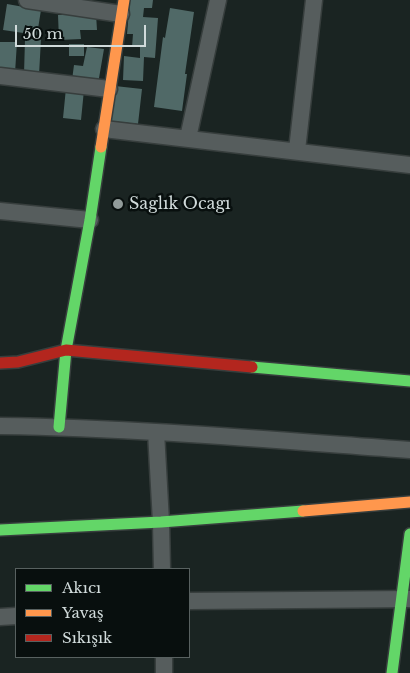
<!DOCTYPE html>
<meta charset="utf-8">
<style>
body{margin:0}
#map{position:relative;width:410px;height:673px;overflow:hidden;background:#1a2422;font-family:"Libre Baskerville",serif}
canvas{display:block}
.legend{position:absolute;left:15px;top:568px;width:175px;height:90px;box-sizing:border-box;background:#080f0e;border:1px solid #586160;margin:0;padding:6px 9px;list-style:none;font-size:15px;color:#d1dbdb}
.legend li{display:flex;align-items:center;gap:10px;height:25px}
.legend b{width:25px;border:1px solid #586160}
.scale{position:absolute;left:15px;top:25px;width:131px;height:22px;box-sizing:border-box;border:2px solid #d1dbdb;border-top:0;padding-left:6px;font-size:15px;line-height:18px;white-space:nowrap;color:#d1dbdb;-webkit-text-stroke:4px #080f0e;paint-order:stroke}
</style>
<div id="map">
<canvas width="410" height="673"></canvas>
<ul class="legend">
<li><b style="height:6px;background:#63d668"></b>Akıcı</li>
<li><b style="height:6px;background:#ff974d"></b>Yavaş</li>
<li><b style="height:6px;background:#b3261e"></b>Sıkışık</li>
</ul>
<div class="scale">50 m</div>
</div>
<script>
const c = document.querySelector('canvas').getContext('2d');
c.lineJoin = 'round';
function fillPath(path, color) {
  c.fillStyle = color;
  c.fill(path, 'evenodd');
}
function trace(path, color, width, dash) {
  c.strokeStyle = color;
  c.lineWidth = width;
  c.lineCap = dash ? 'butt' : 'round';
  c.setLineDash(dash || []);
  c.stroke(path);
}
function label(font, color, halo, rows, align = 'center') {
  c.font = font + ' "Libre Baskerville",serif';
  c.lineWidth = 5;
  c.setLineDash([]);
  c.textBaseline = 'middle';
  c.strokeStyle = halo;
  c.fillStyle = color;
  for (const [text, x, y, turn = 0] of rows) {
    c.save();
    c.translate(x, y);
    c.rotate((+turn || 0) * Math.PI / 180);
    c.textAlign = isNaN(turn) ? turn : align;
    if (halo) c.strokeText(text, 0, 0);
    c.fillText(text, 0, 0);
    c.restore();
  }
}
fillPath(new Path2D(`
 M130,0h23l-1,8h-8l-1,9 15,1 -3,40 -11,-1 -1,24 -20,-1 1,-24 16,2v-11h-8l1,-13h-6z
 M7,4l34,6 -4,25 -34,-5z
 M170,8l24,4 -9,62h2l-5,37 -28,-4 9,-70 2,1z
 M96,14l1,16h-17l1,9 -22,1 -1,-25z
 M25,39h16l-2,36 -15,-1z
 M0,42h17l-2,31 -15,-1z
 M69,44h15v12h-15z
 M87,47l17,2 -6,35 -26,-4 2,-15 9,1z
 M115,86l27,3 -4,35 -27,-3z
 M66,88l18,2 -3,30 -18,-2z`), '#506967');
const street = new Path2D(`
 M27,0l94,14
 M0,76l109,13
 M104,129l306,36
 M188,138l30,-138
 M297,150l17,-150
 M0,211l90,9
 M0,426c137,2 273,14 410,24
 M156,432l5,90 1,47
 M189,601l221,-2
 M0,617l16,-1
 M164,657v16`);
const fast = new Path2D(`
 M252,367l158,14
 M59,427l7,-77 24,-130 11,-73
 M0,530l161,-8 142,-11
 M392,673l18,-139`);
const slow = new Path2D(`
 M101,147l23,-147
 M303,511l107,-9`);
const jam = new Path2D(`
 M0,363l18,-1 48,-12 186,17`);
trace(street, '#373e3d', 19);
trace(fast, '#373e3d', 14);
trace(slow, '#373e3d', 14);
trace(jam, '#373e3d', 14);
trace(street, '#565d5d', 16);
trace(fast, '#63d668', 11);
trace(slow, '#ff974d', 11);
trace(jam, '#b3261e', 11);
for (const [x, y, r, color] of [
 [118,204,6,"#919b9a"]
]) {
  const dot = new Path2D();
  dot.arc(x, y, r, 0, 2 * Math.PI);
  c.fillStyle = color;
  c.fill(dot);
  trace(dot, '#080f0e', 2);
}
label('16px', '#d1dbdb', '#080f0e', [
 ["Saglık Ocagı",129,204]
], 'left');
</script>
